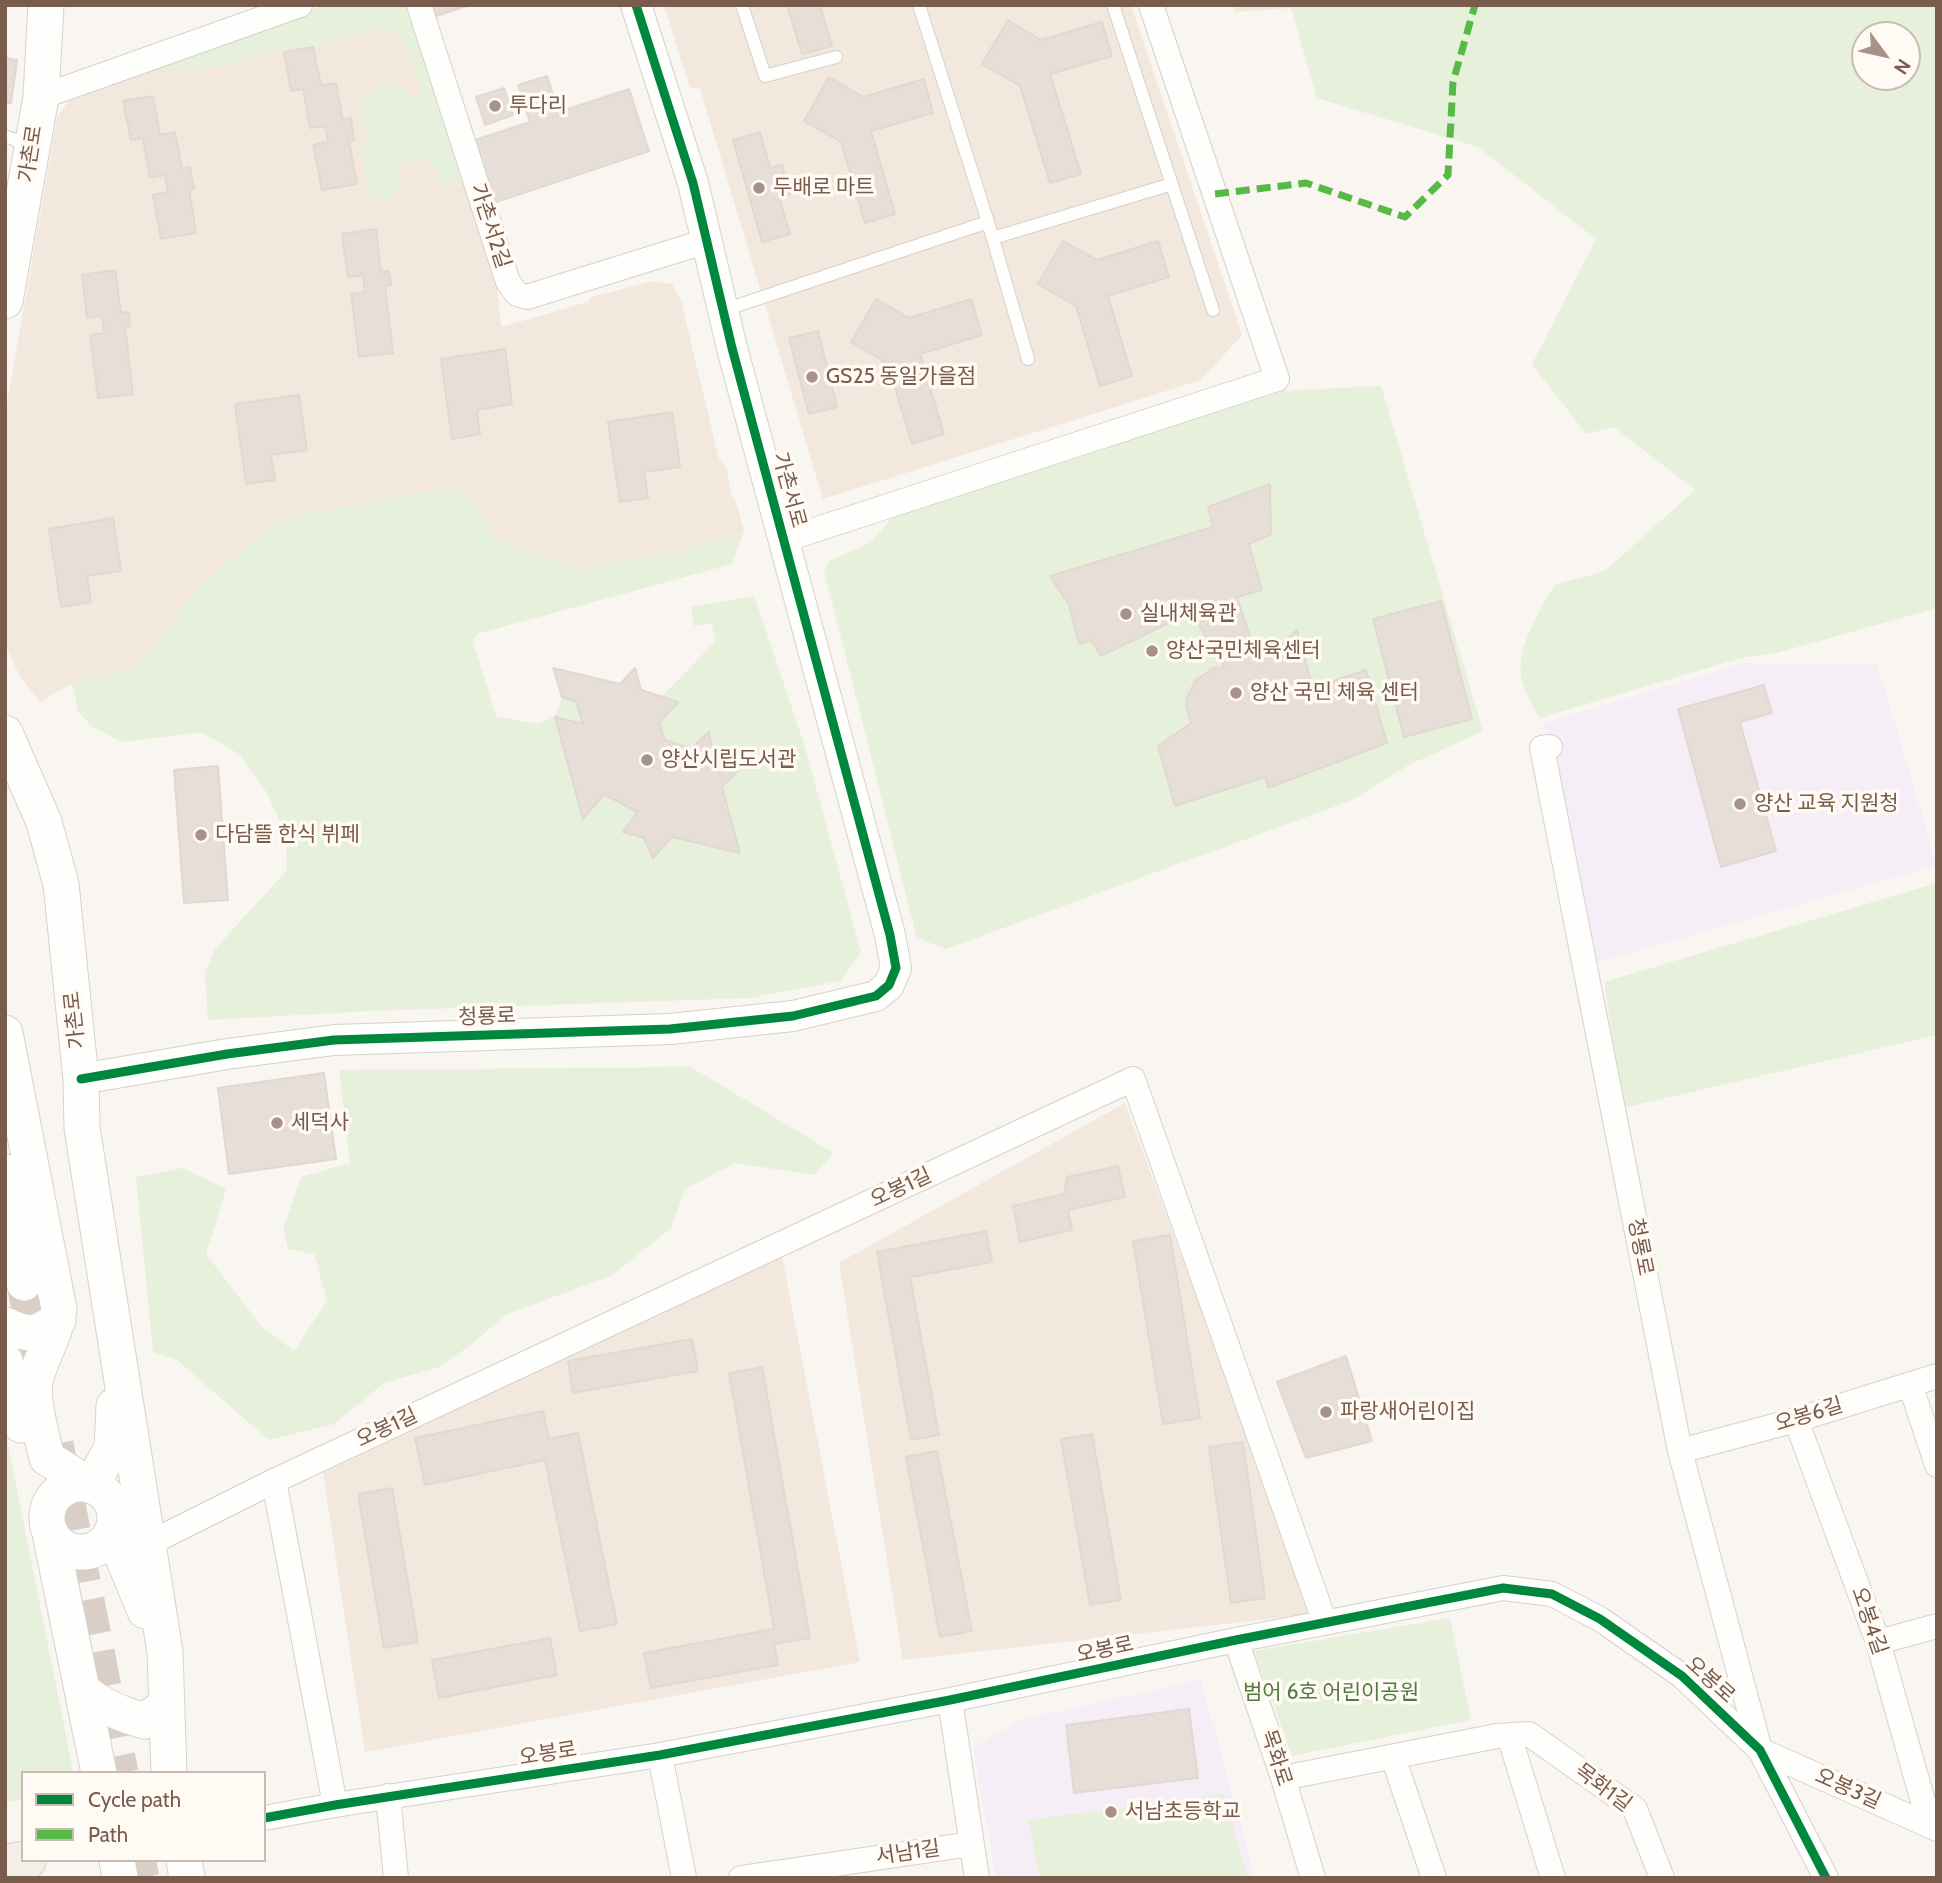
<!DOCTYPE html>
<meta charset="utf-8">
<style>
body{margin:0}
#map{position:relative;width:1942px;height:1883px;overflow:hidden;background:#f9f5f0;font-family:Cabin,sans-serif}
canvas{display:block}
.frame{position:absolute;inset:0;border:7px solid #7a5c4d;pointer-events:none}
.legend{position:absolute;left:21px;top:1771px;width:245px;height:91px;box-sizing:border-box;background:#fffaf3;border:2px solid #cabbb1;margin:0;padding:9px 12px;list-style:none;font-size:21px;color:#7a5c4d}
.legend li{display:flex;align-items:center;gap:14px;height:35px}
.legend b{width:35px;border:2px solid #cabbb1}
.north{position:absolute;left:1851px;top:21px;width:70px;height:70px;box-sizing:border-box;background:#fffaf3;border:2px solid #cabbb1;border-radius:50%;rotate:123deg;font-size:19px;font-weight:700;line-height:28px;text-align:center;color:#7a5c4d}
.north::after{content:'';display:block;margin:auto;width:24px;height:32px;background:#a69286;clip-path:polygon(50% 0,100% 100%,50% 72%,0 100%)}
</style>
<div id="map">
<canvas width="1942" height="1883"></canvas>
<div class="frame"></div>
<ul class="legend">
<li><b style="height:9px;background:#00873e"></b>Cycle path</li>
<li><b style="height:9px;background:#58b947"></b>Path</li>
</ul>
<div class="north">N</div>
</div>
<script>
const c = document.querySelector('canvas').getContext('2d');
c.lineJoin = 'round';
function fillPath(path, color) {
  c.fillStyle = color;
  c.fill(path, 'evenodd');
}
function trace(path, color, width, dash) {
  c.strokeStyle = color;
  c.lineWidth = width;
  c.lineCap = dash ? 'butt' : 'round';
  c.setLineDash(dash || []);
  c.stroke(path);
}
function label(font, color, halo, rows, align = 'center') {
  c.font = font + ' Cabin,"Noto Sans KR",sans-serif';
  c.lineWidth = 7;
  c.setLineDash([]);
  c.textBaseline = 'middle';
  c.strokeStyle = halo;
  c.fillStyle = color;
  for (const [text, x, y, turn = 0] of rows) {
    c.save();
    c.translate(x, y);
    c.rotate((+turn || 0) * Math.PI / 180);
    c.textAlign = isNaN(turn) ? turn : align;
    if (halo) c.strokeText(text, 0, 0);
    c.fillText(text, 0, 0);
    c.restore();
  }
}
fillPath(new Path2D(`
 M326,5h83l88,281 4,41 87,-25 3,-5 62,-16 19,3 9,17 38,158 8,11 4,25 5,6 8,30 -66,21 -102,17 -82,-31 -25,-43 -25,-7 -148,28 -32,15 -66,58 -62,78 -64,16 -32,19 -21,-27 -14,-32v-228l52,-297 14,-21z
 M664,5h467l111,330 -41,45 -378,119 -123,-411h-10z
 M1125,1103l188,511 -410,46 -64,-397z
 M782,1255l78,407 -495,90 -42,-279z`), '#f2e8de');
fillPath(new Path2D(`
 M1744,663h133l60,202 -343,98 -50,-240z
 M1201,1680l54,198h-259l-23,-131 48,-27z`), '#f6eef6');
fillPath(new Path2D(`
 M326,5h83l55,176 -23,7 -5,-20 -6,1 -3,-12 -30,7 4,19 -11,17 -20,-3 -10,-55 13,-4c-36,-35 17,-79 44,-35l4,-14 -15,-42 -8,-13 -13,-7 -72,20 -29,5 -2,-3c-28,8 -98,33 -122,16z
 M1234,5h703v603l-161,45 -31,4 -206,61c-5,-10 -11,-20 -15,-30 -13,-36 14,-72 30,-103l51,-14 90,-81 -81,-63 -28,7 -54,-70 64,-125 -118,-92 -161,-49 -26,-90 -56,4zM1907,35v42h-42v-42z
 M1381,386l102,345 -74,34 -59,36 -404,148 -29,-11 -93,-367 5,-10 41,-18 28,-32 378,-120z
 M444,488l25,7 25,43 82,31 102,-17 66,-21 -12,33 -255,70 -4,7 23,75 40,8 19,-7 7,-20 -9,-29 66,16 16,-16 7,22 19,7 55,-56 -5,-18 -17,3 -3,-19 61,-11 4,5 49,146 56,205 -20,29 -92,17 -379,13 -162,9 -3,-48 10,-23 72,-79 -2,-37 -18,-40 -28,-39 -38,-22 -79,10 -31,-16 -13,-15 -6,-28 64,-16 62,-78 66,-58 32,-15z
 M1937,883v152l-314,73 -19,-126z
 M691,1067l143,86 -20,22 -79,-12 -50,26 -14,39 -60,48 -104,38 -39,33 -29,20 -55,16 -50,41 -65,16 -92,-80 -24,-8 -17,-175 47,-9 43,21 -20,65 55,72 33,25 33,-50 -13,-47 -26,-5 -5,-20 18,-52 49,-14 -11,-93z
 M5,1430l68,341 -50,2v26l-18,4z
 M1450,1618l21,102 -179,36 -38,-105z
 M1223,1794l25,84h-208l-12,-58z`), '#e7f0db');
const building = new Path2D(`
 M429,5h37l1,1 -34,11z
 M787,5h33l12,41 -30,8z
 M1008,20l33,20 61,-18 10,34 -62,18 31,100 -31,9 -30,-97 -38,-22z
 M313,47l8,38 15,-2 7,37 8,-2 3,22 -5,1 8,43 -35,6 -9,-45 15,-3 -3,-16 -15,2 -7,-39 -12,2 -7,-39z
 M5,58l12,2 -6,43h-6z
 M547,76l12,36 70,-23 20,62 -156,52 -21,-62 58,-19 -12,-37z
 M829,77l34,20 61,-18 9,34 -62,18 24,83 -30,9 -24,-81 -37,-21z
 M504,88l9,27 -28,10 -9,-28z
 M153,96l7,39 15,-3 7,37 8,-2 4,22 -5,1 7,43 -35,6 -8,-44 15,-3 -3,-17 -15,3 -7,-40 -12,2 -8,-39z
 M760,132l10,36 12,-3 8,29 -11,3 11,37 -28,8 -29,-102z
 M376,229l5,43 8,-1 2,14 -6,1 8,67 -34,4 -8,-63 14,-2 -2,-17 -15,2 -6,-43z
 M1063,241l34,19 61,-19 11,36 -61,19 24,80 -32,10 -24,-80 -38,-22z
 M115,270l6,43 8,-1 1,14 -5,1 8,67 -35,4 -8,-63 14,-2 -2,-17 -15,2 -5,-43z
 M876,299l33,19 62,-19 11,36 -62,19 24,80 -32,10 -24,-80 -37,-22z
 M818,331l19,76 -28,7 -20,-76z
 M505,349l7,55 -35,6 3,24 -28,5 -11,-80z
 M299,395l8,55 -36,5 4,25 -29,4 -11,-80z
 M672,412l8,55 -36,5 4,26 -28,4 -12,-80z
 M1270,484l1,50 -22,10 13,46 -25,7 22,67 38,-34 16,58 53,-18 21,73 -119,45 -3,-11 -90,29 -17,-60 33,-23 -5,-17 1,-8 8,-17 18,-13 12,-1 -34,-55 -90,44 -10,-16 -12,4 -10,-39 -19,-29 163,-49 -5,-20z
 M113,518l8,53 -34,5 4,26 -30,5 -12,-78z
 M1441,601l31,118 -68,18 -31,-118z
 M553,668l67,16 15,-16 6,22 37,12 -19,21 6,17 26,8 18,-16 4,22 30,11 -21,22 18,66 -68,-16 -19,21 -9,-20 -21,-6 14,-20 -33,-18 -21,25 -28,-102 28,7 -7,-22 -14,-5z
 M1764,685l8,28 -32,9 36,129 -55,16 -43,-158z
 M218,766l10,134 -44,3 -10,-133z
 M324,1073l12,86 -107,15 -11,-86z
 M1118,1166l7,31 -57,13 4,20 -52,12 -7,-36 51,-12 3,-17z
 M986,1231l6,31 -82,15 29,158 -28,5 -34,-188z
 M1170,1235l30,183 -37,6 -30,-183z
 M692,1339l6,32 -125,22 -5,-32z
 M1346,1356l26,85 -66,17 -29,-76z
 M762,1367l48,271 -36,6 4,21 -127,23 -7,-35 130,-24 -45,-256z
 M543,1411l6,28 29,-6 39,191 -37,7 -35,-171 -120,25 -10,-47z
 M1092,1434l29,166 -31,5 -29,-166z
 M1243,1442l22,156 -34,5 -22,-156z
 M937,1451l35,180 -32,6 -34,-180z
 M392,1488l26,154 -34,6 -26,-154z
 M550,1638l7,37 -118,23 -7,-38z
 M1189,1709l9,69 -124,15 -8,-68z`);
fillPath(building, '#e6ded7');
trace(building, '#e2d8d2', 2);
trace(new Path2D(`
 M24,1283l15,79
 M56,1444l65,329
 M138,1860l4,18`), '#d9cfc7', 35, [35, 18]);
const service = new Path2D(`
 M742,5l23,71 71,-19
 M919,5l69,217 40,137
 M1113,5l100,305
 M5,136l26,10
 M993,238l179,-54
 M724,310l264,-88`);
const minor = new Path2D(`
 M419,5l89,277 9,12 10,3 180,-56
 M41,97l259,-92
 M784,540l493,-161 -126,-374
 M1550,747l-8,1 138,703 80,299 177,79
 M1910,1384l27,81
 M1796,1420l82,222 52,184
 M1680,1451l116,-31 141,-44
 M274,1481l61,324
 M148,1544l126,-63 859,-402 192,544
 M1236,1640l47,138 30,100
 M1878,1642l59,-16
 M950,1700l27,178
 M1509,1735l44,143
 M660,1755l24,123
 M1393,1757l41,121
 M1283,1778l214,-42 32,-2 106,75 27,69
 M388,1796l8,82
 M264,1818l71,-13 325,-50 290,-55 286,-60 267,-52 49,6 48,25 82,57 78,74 66,128
 M741,1878l230,-34`);
const tertiary = new Path2D(`
 M81,1079l146,-25 107,-14 336,-11 123,-13 83,-20 13,-11 7,-17 -6,-33 -158,-587 -39,-165 -57,-178`);
const secondary = new Path2D(`
 M5,301l36,-204 5,-92
 M5,733l39,89 17,62 20,195 1,49 83,524 4,121
 M5,1033l54,276c-3,25 -16,44 -23,68 -6,20 6,60 11,81l44,28 21,-38 2,-42
 M5,1172l19,111
 M5,1325c26,12 30,10 53,-5
 M5,1361l16,64
 M47 1518a34 34 0 1 1 68 0a34 34 0 1 1-68 0Z
 M112,1531l33,80
 M50,1533l49,240
 M83,1691c19,15 38,24 62,30l22,-17
 M117,1860l3,18
 M184,1860l3,18`);
const primary = new Path2D(`
 M5,1864l22,-4`);
trace(service, '#d7d1cb', 14);
trace(minor, '#d7d1cb', 26);
trace(tertiary, '#d7d1cb', 32);
trace(secondary, '#d9d2cb', 37);
trace(primary, '#dad1cc', 40);
trace(service, '#fefefd', 12);
trace(minor, '#fefefd', 24);
trace(tertiary, '#fefefd', 30);
trace(secondary, '#fefefd', 35);
trace(primary, '#f3eee8', 38);
trace(new Path2D(`
 M1215,194l91,-11 99,34 43,-42 5,-93 22,-77`), '#58b947', 7, [14, 7]);
trace(new Path2D(`
 M81,1079l146,-25 107,-14 336,-11 123,-13 83,-20 13,-11 7,-17 -6,-33 -158,-587 -39,-165 -57,-178
 M264,1818l71,-13 325,-50 290,-55 286,-60 267,-52 49,6 48,25 82,57 78,74 66,128`), '#00873e', 9);
for (const [x, y, r, color] of [
 [495,106,7,"#a69286"],
 [759,188,7,"#a69286"],
 [812,377,7,"#a69286"],
 [1126,614,7,"#a69286"],
 [1152,651,7,"#a69286"],
 [1236,693,7,"#a69286"],
 [647,760,7,"#a69286"],
 [1740,804,7,"#a69286"],
 [201,835,7,"#a69286"],
 [277,1123,7,"#a69286"],
 [1326,1412,7,"#a69286"],
 [1111,1812,7,"#a69286"]
]) {
  const dot = new Path2D();
  dot.arc(x, y, r, 0, 2 * Math.PI);
  c.fillStyle = color;
  c.fill(dot);
  trace(dot, '#fffaf3', 2.5);
}
label('21px', '#7a5c4d', '#fffaf3', [
 ["투다리",509,106],
 ["두배로 마트",773,188],
 ["GS25 동일가을점",826,377],
 ["실내체육관",1140,614],
 ["양산국민체육센터",1166,651],
 ["양산 국민 체육 센터",1250,693],
 ["양산시립도서관",661,760],
 ["양산 교육 지원청",1754,804],
 ["다담뜰 한식 뷔페",215,835],
 ["세덕사",291,1123],
 ["파랑새어린이집",1340,1412],
 ["서남초등학교",1125,1812]
], 'left');
label('21px', '#7a5c4d', '#fffaf3', [
 ["가촌로",31,154,-81],
 ["가촌서2길",490,226,72],
 ["가촌서로",789,490,75],
 ["청룡로",487,1017,-2],
 ["가촌로",75,1020,-96],
 ["오봉1길",901,1188,-25],
 ["청룡로",1640,1247,79],
 ["오봉6길",1809,1415,-17],
 ["오봉1길",387,1428,-25],
 ["오봉4길",1869,1621,71],
 ["오봉로",1105,1650,-12],
 ["오봉로",1710,1680,42],
 ["오봉로",548,1754,-9],
 ["목화로",1276,1758,72],
 ["목화1길",1603,1788,37],
 ["오봉3길",1848,1789,24],
 ["서남1길",908,1853,-8]
]);
label('21px', '#537a41', '#fffaf3', [
 ["범어 6호 어린이공원",1331,1693]
]);
</script>
